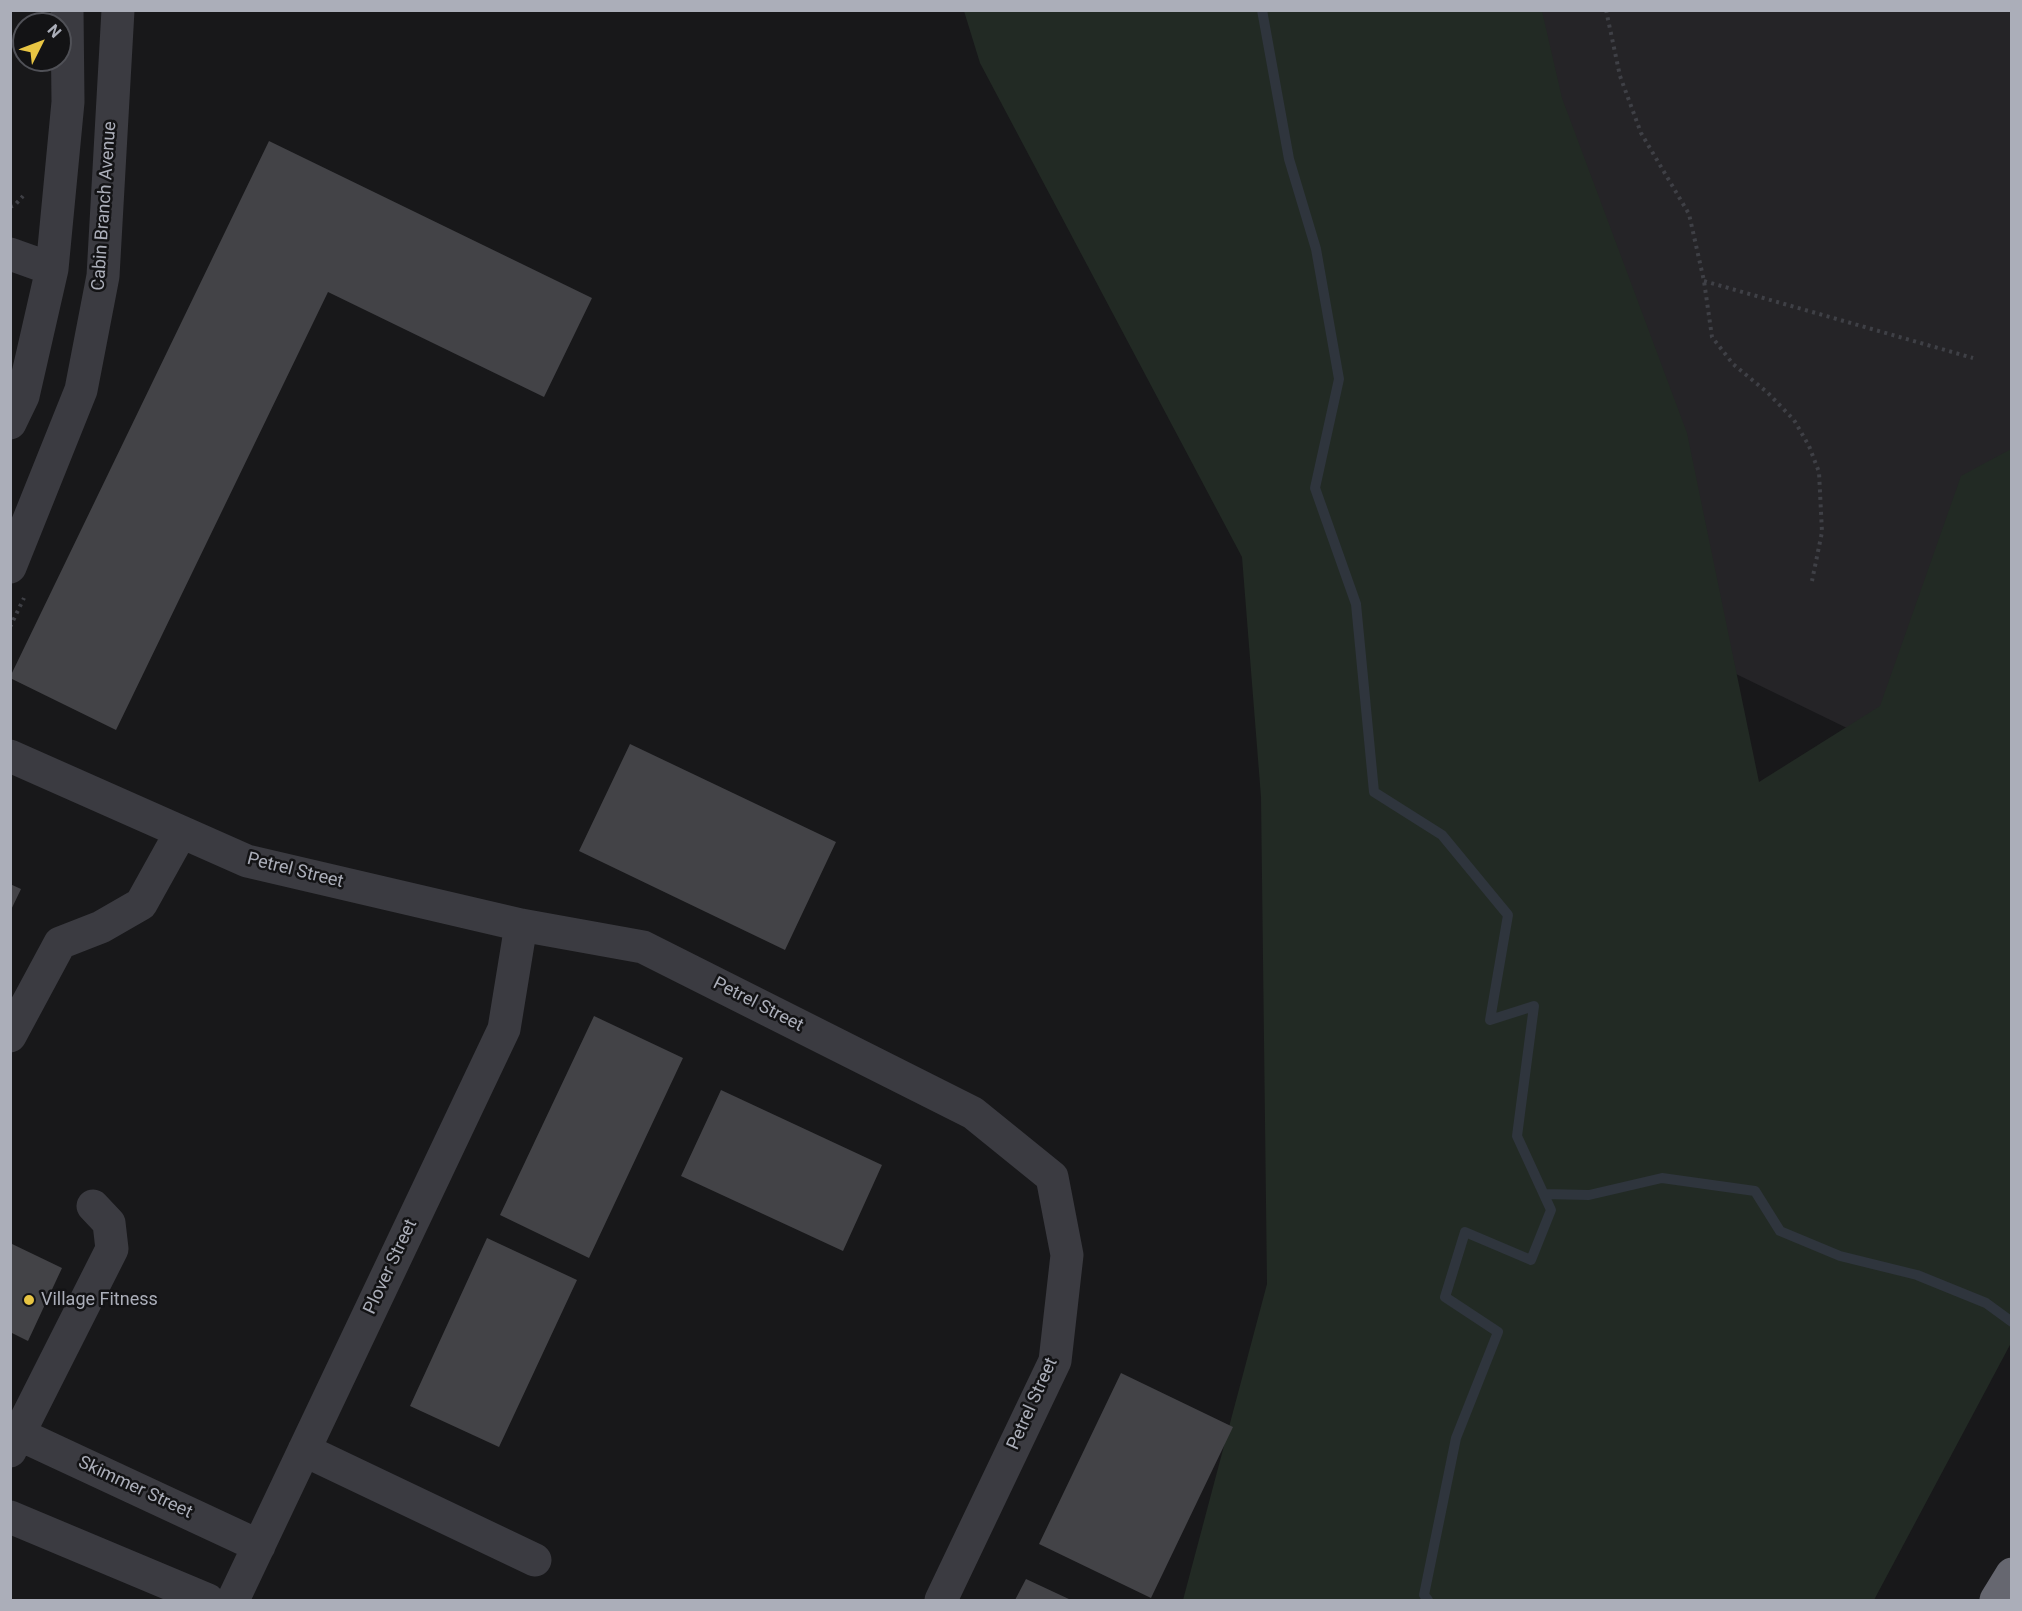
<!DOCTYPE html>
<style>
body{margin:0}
#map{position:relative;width:2022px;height:1611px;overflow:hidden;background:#18181a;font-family:Roboto,sans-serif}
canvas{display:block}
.frame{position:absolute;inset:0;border:12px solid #abaeb9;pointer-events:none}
.north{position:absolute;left:12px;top:12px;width:60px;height:60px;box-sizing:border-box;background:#131315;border:2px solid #505157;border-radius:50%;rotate:48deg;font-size:16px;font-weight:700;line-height:24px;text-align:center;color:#abaeb9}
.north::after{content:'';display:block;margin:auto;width:21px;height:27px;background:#e8c543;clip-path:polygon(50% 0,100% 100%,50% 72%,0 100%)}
</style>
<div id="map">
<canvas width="2022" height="1611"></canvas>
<div class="frame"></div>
<div class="north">N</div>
</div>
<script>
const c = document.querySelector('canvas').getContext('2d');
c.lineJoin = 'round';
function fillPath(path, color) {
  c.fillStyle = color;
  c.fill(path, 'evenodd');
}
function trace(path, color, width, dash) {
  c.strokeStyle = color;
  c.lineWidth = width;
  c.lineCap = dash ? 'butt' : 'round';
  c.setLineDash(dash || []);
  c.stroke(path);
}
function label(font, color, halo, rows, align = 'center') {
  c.font = font + ' Roboto,sans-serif';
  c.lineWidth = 5;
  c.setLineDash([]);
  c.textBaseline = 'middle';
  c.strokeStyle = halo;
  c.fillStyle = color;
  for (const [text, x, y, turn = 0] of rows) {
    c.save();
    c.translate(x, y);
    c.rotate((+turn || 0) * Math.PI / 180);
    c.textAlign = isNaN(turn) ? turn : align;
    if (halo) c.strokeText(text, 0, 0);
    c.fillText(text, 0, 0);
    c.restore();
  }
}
fillPath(new Path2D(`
 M1464,11h547v797l-396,-193z`), '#252427');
fillPath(new Path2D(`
 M964,11h578l20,87 125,335 72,349 121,-76 81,-230 50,-27v894l-137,257h-691l84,-316 -6,-487 -19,-240 -262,-494z`), '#222a24');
trace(new Path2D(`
 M1262,10l27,149 27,90 23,130 -24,109 41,116 18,188 68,43 66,80 -18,105 44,-14 -17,130 34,74 -20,50 -66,-28 -20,65 53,35 -42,106 -32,157 4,5
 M1544,1194l45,1 73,-17 93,13 25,40 60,25 77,19 69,28 26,19`), '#2f353d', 10);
fillPath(new Path2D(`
 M269,141l323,157 -48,99 -216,-105 -212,438 -106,-52v-1z
 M630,744l206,98 -51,108 -206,-99z
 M10,884l11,5 -11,23z
 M594,1016l89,42 -94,200 -89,-43z
 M721,1090l161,75 -39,86 -162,-75z
 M487,1238l90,42 -78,167 -89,-41z
 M10,1243l52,25 -34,73 -18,-9z
 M1121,1373l112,54 -82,171 -112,-54z
 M1026,1579l45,21h-56z`), '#434347');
trace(new Path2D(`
 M1606,10l14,66 21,57 48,81 15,67 8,56 21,27 35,29 26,27 15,26 10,26 3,60 -10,49
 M10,207l5,-2 8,-9
 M1704,281l269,77
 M10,627l14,-29`), '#3f4046', 4, [3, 4.5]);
trace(new Path2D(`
 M10,254l42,15
 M10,423l13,-27 29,-127 16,-167 -1,-92
 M10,567l71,-177 22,-114 15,-266
 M10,756l237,105 274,64 122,22 330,166 79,64 15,78 -12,106 -114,239
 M10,1036l50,-93 41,-16 40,-23 40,-72
 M10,1430l249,116
 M304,1450l231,110
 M10,1451l102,-202 -3,-26 -16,-17
 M10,1517l198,83
 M233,1600l271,-571 17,-104`), '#3b3b41', 33);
trace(new Path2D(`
 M1996,1600l16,-26`), '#666770', 33);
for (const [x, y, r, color] of [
 [29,1300,6,"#e8c543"]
]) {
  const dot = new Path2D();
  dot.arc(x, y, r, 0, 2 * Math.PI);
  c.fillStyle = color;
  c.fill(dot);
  trace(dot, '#131315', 2);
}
label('18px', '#abaeb9', '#131315', [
 ["Cabin Branch Avenue",105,206,-86],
 ["Petrel Street",295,871,14],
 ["Petrel Street",758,1005,27],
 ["Plover Street",391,1267,-65],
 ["Petrel Street",1033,1404,-66],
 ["Skimmer Street",135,1488,25]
]);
label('18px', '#abaeb9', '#131315', [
 ["Village Fitness",41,1300]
], 'left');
</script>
